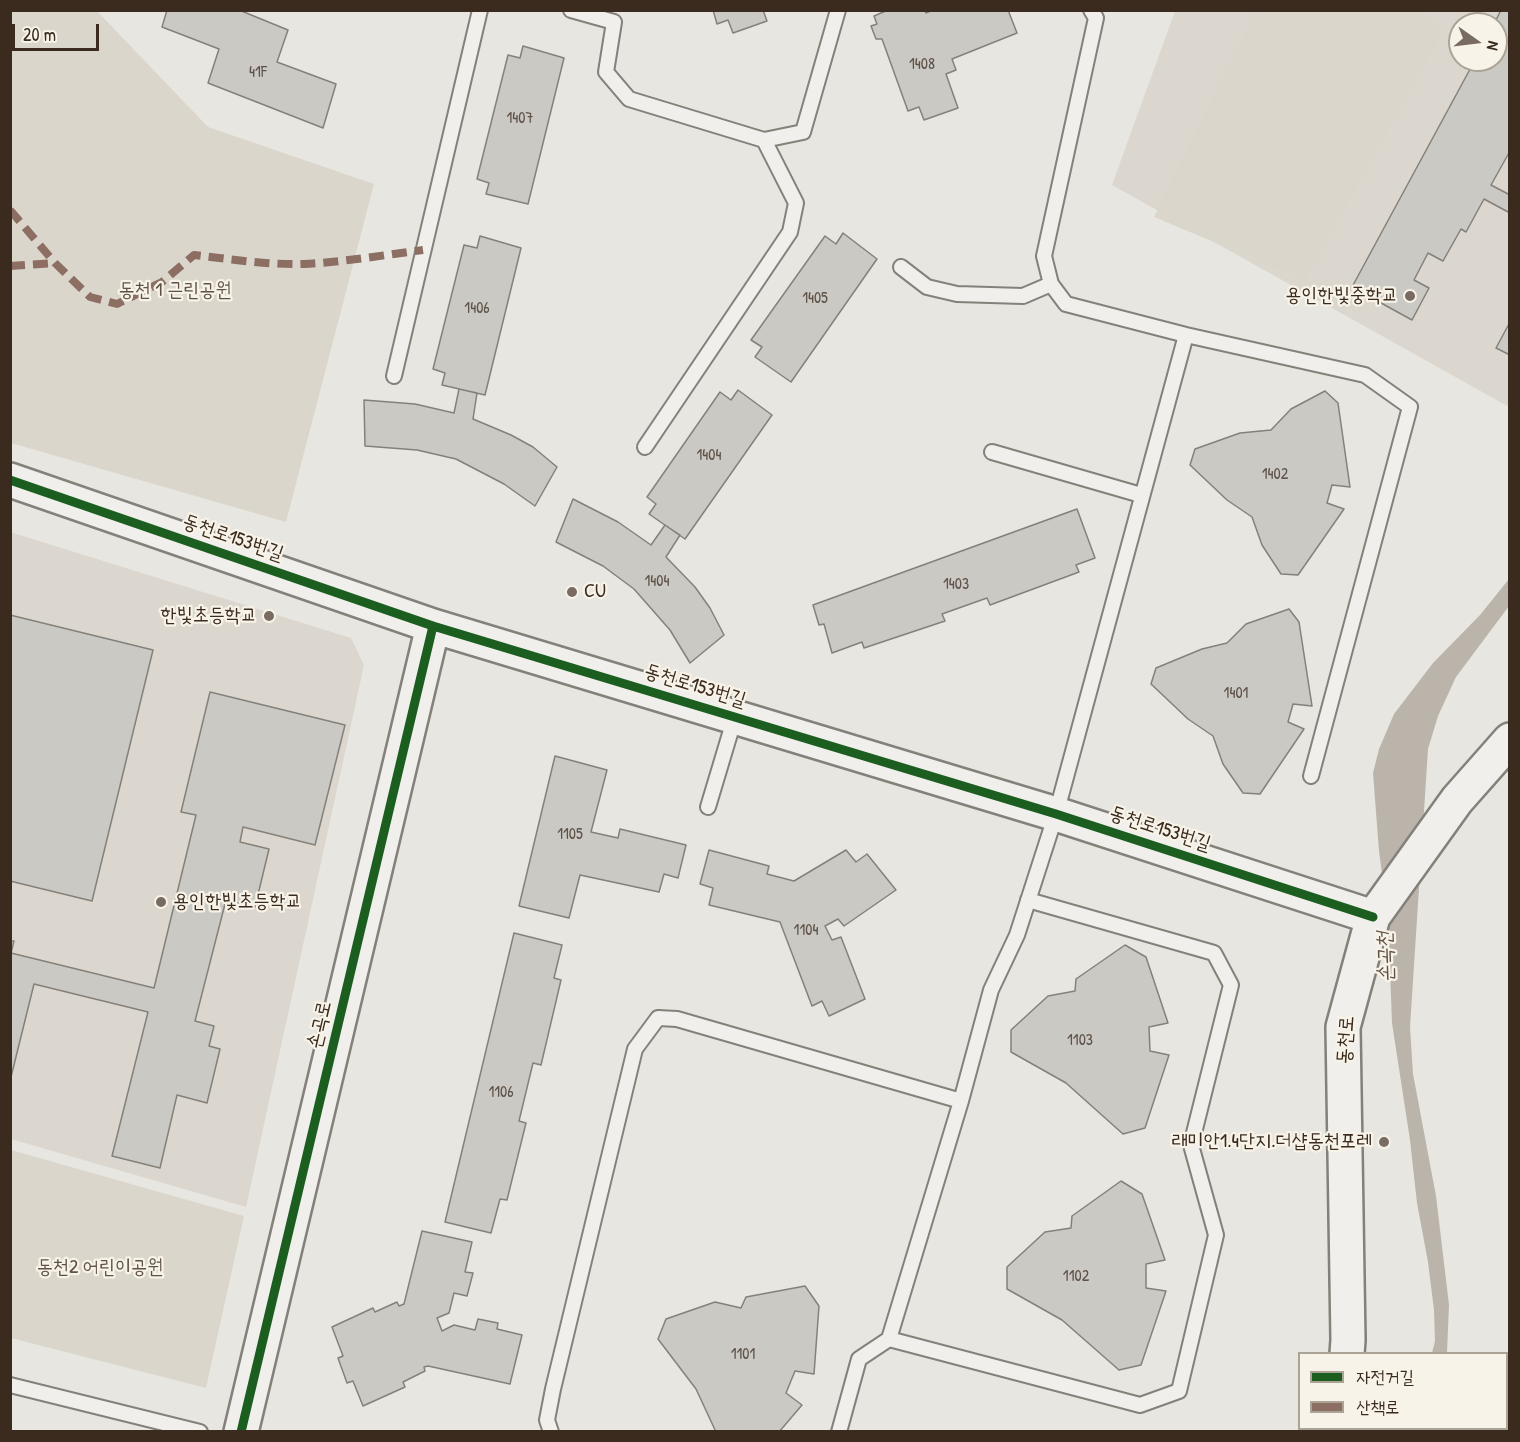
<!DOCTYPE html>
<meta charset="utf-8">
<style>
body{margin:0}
#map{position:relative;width:1520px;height:1442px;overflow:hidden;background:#e8e6e0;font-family:"Patrick Hand","Poor Story",sans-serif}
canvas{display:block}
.frame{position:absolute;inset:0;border:12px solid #3b2a1e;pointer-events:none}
.legend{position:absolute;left:1298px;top:1352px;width:210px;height:78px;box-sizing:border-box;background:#f7f3e8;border:2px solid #aca397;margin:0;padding:8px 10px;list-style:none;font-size:18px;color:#3b2a1e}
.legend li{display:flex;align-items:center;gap:12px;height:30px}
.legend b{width:30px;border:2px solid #aca397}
.north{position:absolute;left:1448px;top:12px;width:60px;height:60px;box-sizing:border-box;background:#f7f3e8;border:2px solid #aca397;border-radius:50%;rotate:104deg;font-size:16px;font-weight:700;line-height:24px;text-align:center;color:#3b2a1e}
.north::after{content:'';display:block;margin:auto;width:21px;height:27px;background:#786c62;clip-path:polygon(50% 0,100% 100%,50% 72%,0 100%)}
.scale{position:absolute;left:12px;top:24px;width:87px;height:27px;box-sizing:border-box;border:3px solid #3b2a1e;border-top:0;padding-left:8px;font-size:18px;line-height:21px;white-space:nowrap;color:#3b2a1e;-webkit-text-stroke:4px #f7f3e8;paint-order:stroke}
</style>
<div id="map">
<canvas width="1520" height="1442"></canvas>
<div class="frame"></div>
<ul class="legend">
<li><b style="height:8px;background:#1b5e20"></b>자전거길</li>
<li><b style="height:8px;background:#8d6e63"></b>산책로</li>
</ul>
<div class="north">N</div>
<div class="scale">20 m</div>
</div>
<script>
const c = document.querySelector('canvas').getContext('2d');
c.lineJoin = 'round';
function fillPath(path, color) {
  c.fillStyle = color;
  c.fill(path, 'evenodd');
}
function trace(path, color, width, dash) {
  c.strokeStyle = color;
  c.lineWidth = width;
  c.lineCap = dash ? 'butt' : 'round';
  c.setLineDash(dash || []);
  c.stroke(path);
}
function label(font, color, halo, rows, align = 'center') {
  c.font = font + ' "Patrick Hand","Poor Story",sans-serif';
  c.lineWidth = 4.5;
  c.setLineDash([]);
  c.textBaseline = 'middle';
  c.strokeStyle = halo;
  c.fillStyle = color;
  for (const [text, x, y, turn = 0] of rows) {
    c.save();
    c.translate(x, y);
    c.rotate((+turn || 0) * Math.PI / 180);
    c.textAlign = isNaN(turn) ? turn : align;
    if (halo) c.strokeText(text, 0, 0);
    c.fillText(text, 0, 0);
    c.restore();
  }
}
fillPath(new Path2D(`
 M1175,11h334v396l-397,-222zM1460,24h36v36h-36z
 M10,532l341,106 13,27 -118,542 -235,-68z`), '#dbd7ce');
fillPath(new Path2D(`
 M10,11h87l111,116 166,57 -88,338 -275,-79z
 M1256,11h158l31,16 -140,253 -151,-63z
 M11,1150l233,66 -38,172 -195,-50z`), '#dad6cc');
fillPath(new Path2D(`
 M1509,579v27l-53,71 -18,39 -10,33 -18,278 3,47 23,122 13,109 -2,48h-15l3,-12 -1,-31 -6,-48 -11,-59 -7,-63 -18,-117 -4,-104 -9,-68 -6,-78 6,-24 15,-35 39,-51 47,-48z`), '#bbb4aa');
const building = new Path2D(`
 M167,10h72l49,20 -11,32 59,22 -13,44 -115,-45 11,-34 -57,-22z
 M713,10h50l4,11 -34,12 -5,-13 -11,4z
 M888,10h37l1,3 7,-3h75l9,23 -65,26 4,11 -10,4 12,34 -34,12 -5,-13 -11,4 -26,-72h-6l-5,-13 6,-2 -3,-8z
 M1501,10h9v141l-19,34 19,10v18l-26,-14 -18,33 -5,-3 -18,32 -15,-8 -14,27 15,8 -17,32 -60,-33 123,-227h21v-36h-2z
 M523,46l41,12 -36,146 -42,-10 3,-11 -12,-4 31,-124 12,3z
 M843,233l34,26 -86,123 -36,-25 7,-10 -11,-7 74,-104 11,8z
 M480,236l41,12 -36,147 -43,-10 3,-12 -12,-4 31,-124 13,3z
 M1510,322v33l-14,-7z
 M459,389l18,4 -4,26 38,16 22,12 24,20 -22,39 -31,-22 -48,-25 -39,-9 -52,-4 -1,-46 51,4 39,9z
 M738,390l34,25 -87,124 -36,-25 7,-10 -9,-7 73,-105 11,8z
 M1325,391l13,12 12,84 -18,-2 -5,18 17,6 -46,66 -17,-1 -19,-29 -10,-28 -25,-17 -37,-35 5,-16 45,-16 31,-3 20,-21z
 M573,499l45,23 33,23 14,-20 15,10 -14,22 29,30 15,21 14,27 -34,28 -20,-33 -36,-41 -31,-23 -47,-24z
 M1077,509l18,49 -19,7 3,7 -89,33 -3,-7 -45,16 3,7 -81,27 -2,-6 -30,11 -8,-29 -5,1 -6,-20z
 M1289,609l10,13 13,84 -19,-2 -5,18 16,7 -44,65 -17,-1 -20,-29 -10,-28 -25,-17 -37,-35 5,-16 46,-19 25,-6 19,-19z
 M10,615l143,35 -61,251 -82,-20z
 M210,692l135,33 -30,120 -72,-18 -3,15 29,7 -14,58 -29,-7 -31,121 19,5 -5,20 11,3 -13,54 -30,-8 -17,73 -48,-12 36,-144 -114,-28 -24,97v-140h4l-3,12 143,35 42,-173 -15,-3z
 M555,756l52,14 -16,62 27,6 2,-9 66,16 -8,33 -14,-4 -5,18 -79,-17 -11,43 -50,-12z
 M709,850l60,16 -2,8 27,7 52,-31 10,12 11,-8 29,36 -52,36 -6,-7 -13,7 7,14 9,-3 24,62 -36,17 -7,-15 -10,5 -32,-84 -71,-17 4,-17 -13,-4z
 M514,933l48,12 -8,33 7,2 -20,85 -8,-2 -14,58 7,2 -19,77 -7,-1 -9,34 -46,-11z
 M1125,945l21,12 22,66 -19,4 1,24 19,4 -24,73 -22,6 -57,-51 -55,-31v-22l37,-34 27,-5 1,-12z
 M1121,1181l21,13 23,66 -19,4v24l20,3 -25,74 -22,5 -57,-50 -55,-31v-22l38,-35 26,-4 1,-12z
 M422,1231l50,11 -7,30 8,1 -6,23 -13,-3 -5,20 -12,5 5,13 12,-6 21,5 3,-11 20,4 -1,6 25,6 -12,49 -82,-18 -4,1 1,4 -22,11 2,5 -42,19 -10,-25 -6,2 -9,-25 5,-2 -11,-29 41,-19 2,4 22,-10 2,4 5,-2z
 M805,1286l14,20 -5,68 -19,-3 -9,22 16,12 -23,27h-63l-20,-43 -38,-50 8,-20 49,-17 26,6 5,-11z`);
fillPath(building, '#cbc9c4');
trace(building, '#84807a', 1.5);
const service = new Path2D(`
 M571,10l43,12 -8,50 23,27 135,41 39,-8 35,-122
 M1091,10l5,8 -52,238 7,28 15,20 120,31 179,40 45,32 -99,369
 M901,267l26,20 30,7 66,2 28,-12
 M394,376l86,-366
 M645,447l145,-215 6,-29 -32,-63
 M992,452l149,43
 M708,807l27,-90
 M889,1339l251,66 39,-14 37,-156 -25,-90 40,-160 -17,-32 -186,-53
 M10,1385l190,47
 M551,1432l-4,-12 6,-31 82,-340 23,-31 19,1 284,82
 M839,1432l20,-73 30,-20 72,-238 30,-111 26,-55 39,-121 130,-479`);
const tertiary = new Path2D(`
 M10,480l423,146 623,188 317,103
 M1347,1354l1,-14 -5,-313 30,-110 84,-117 53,-60
 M241,1432l192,-806
 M1330,1432v-4`);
trace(service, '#84807a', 18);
trace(tertiary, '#84807a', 38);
trace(service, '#f0efeb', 14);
trace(tertiary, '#f0efeb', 33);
trace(new Path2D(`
 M10,210l45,53 35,34 27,7 45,-22 32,-27c35,4 74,10 110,9 40,-2 80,-9 119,-14
 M10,266l45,-3`), '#8d6e63', 8, [15, 8]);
trace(new Path2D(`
 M10,480l423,146 623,188 317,103
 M241,1432l192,-806`), '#1b5e20', 9);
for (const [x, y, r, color] of [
 [1410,296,6,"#786c62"],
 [572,592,6,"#786c62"],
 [269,616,6,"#786c62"],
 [161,902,6,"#786c62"],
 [1384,1142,6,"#786c62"]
]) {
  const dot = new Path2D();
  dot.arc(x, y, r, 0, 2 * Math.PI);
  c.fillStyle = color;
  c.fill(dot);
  trace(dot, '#f7f3e8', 2);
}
label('16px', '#5f5248', null, [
 ["1408",922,65],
 ["41F",258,73],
 ["1407",520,119],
 ["1405",815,299],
 ["1406",477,309],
 ["1404",709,456],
 ["1402",1275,475],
 ["1404",657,582],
 ["1403",956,585],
 ["1401",1236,694],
 ["1105",570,835],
 ["1104",806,931],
 ["1103",1080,1041],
 ["1106",501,1093],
 ["1102",1076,1277],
 ["1101",743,1355]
]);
label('20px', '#605246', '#f7f3e8', [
 ["동천 1 근린공원",175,291],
 ["동천2 어린이공원",100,1268]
]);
label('20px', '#3b2a1e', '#f7f3e8', [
 ["용인한빛중학교",1398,296],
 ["CU",584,592,"left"],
 ["한빛초등학교",257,616],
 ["용인한빛초등학교",173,902,"left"],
 ["래미안1.4단지.더샵동천포레",1372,1142]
], 'right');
label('20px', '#3b2a1e', '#f7f3e8', [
 ["동천로153번길",233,538,19],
 ["동천로153번길",695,686,17],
 ["동천로153번길",1160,829,18],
 ["손곡로",320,1025,-77],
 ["동천로",1346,1040,-86]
]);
label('italic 21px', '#615347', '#f7f3e8', [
 ["손곡천",1386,957,-92]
]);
</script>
